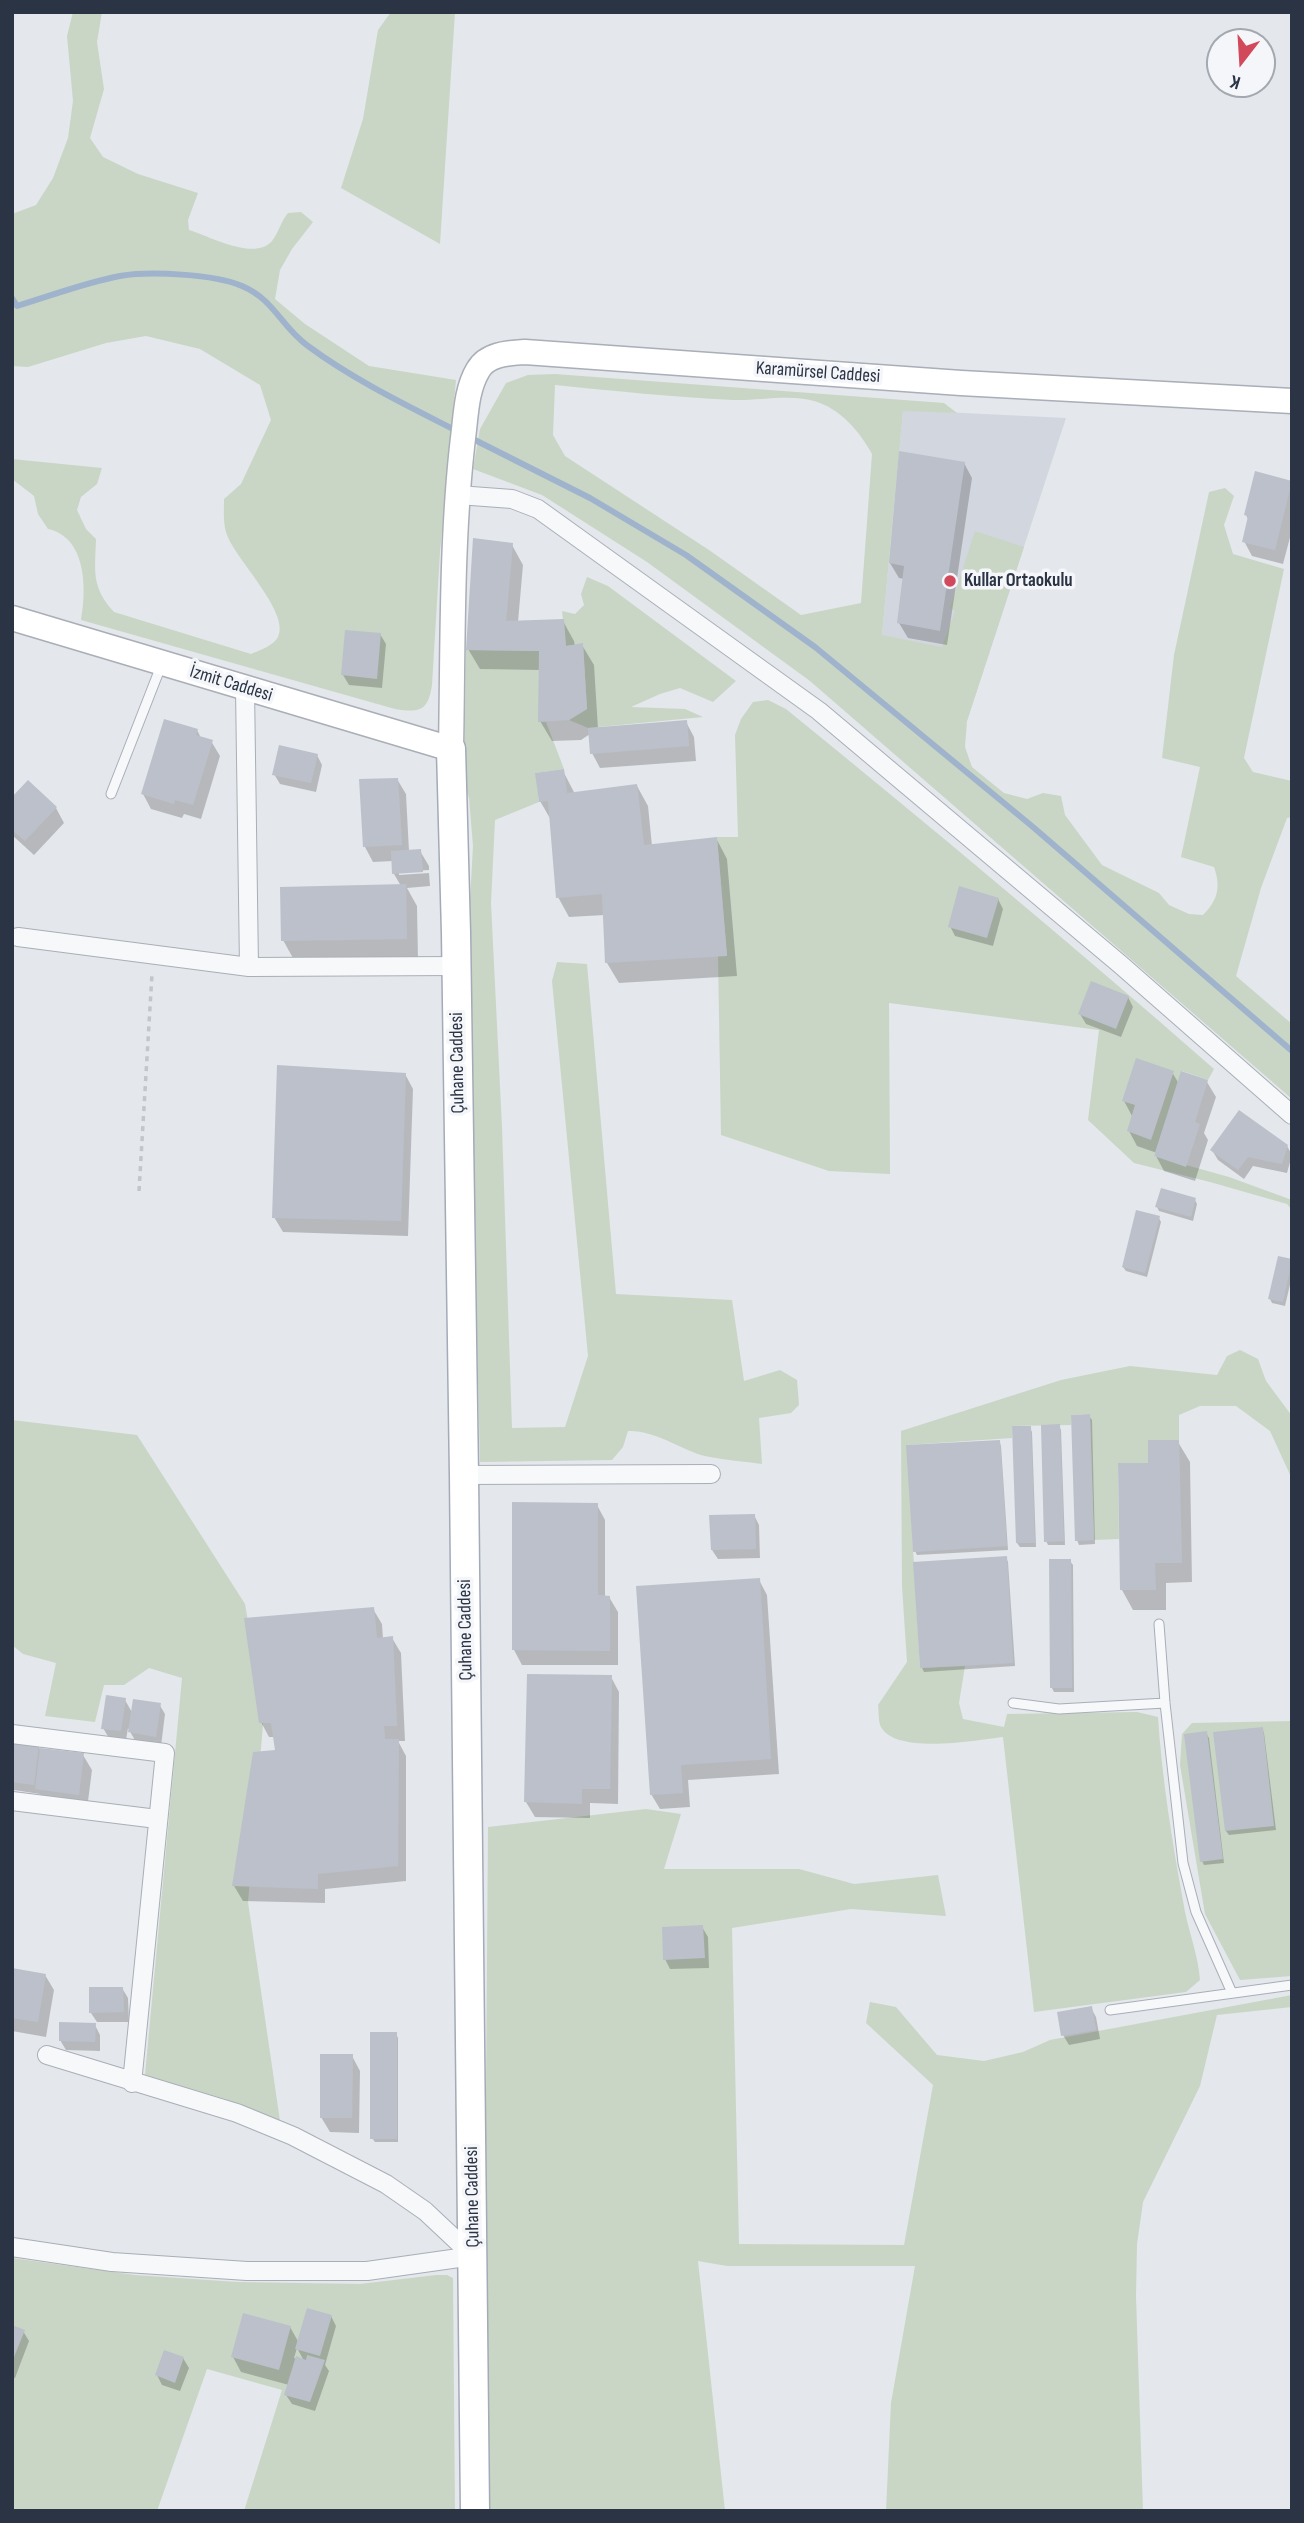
<!DOCTYPE html>
<meta charset="utf-8">
<style>
body{margin:0}
#map{position:relative;width:1304px;height:2523px;overflow:hidden;background:#e4e7ec;font-family:"Sofia Sans Condensed",sans-serif}
canvas{display:block}
.frame{position:absolute;inset:0;border:14px solid #2b3445;pointer-events:none}
.north{position:absolute;left:1206px;top:28px;width:70px;height:70px;box-sizing:border-box;background:#f4f6f9;border:2px solid #a4a8b1;border-radius:50%;rotate:197deg;font-size:19px;font-weight:700;line-height:28px;text-align:center;color:#2b3445}
.north::after{content:'';display:block;margin:auto;width:24px;height:32px;background:#d1495b;clip-path:polygon(50% 0,100% 100%,50% 72%,0 100%)}
</style>
<div id="map">
<canvas width="1304" height="2523"></canvas>
<div class="frame"></div>
<div class="north">K</div>
</div>
<script>
const c = document.querySelector('canvas').getContext('2d');
c.lineJoin = 'round';
function fillPath(path, color) {
  c.fillStyle = color;
  c.fill(path, 'evenodd');
}
function trace(path, color, width, dash) {
  c.strokeStyle = color;
  c.lineWidth = width;
  c.lineCap = dash ? 'butt' : 'round';
  c.setLineDash(dash || []);
  c.stroke(path);
}
function label(font, color, halo, rows, align = 'center') {
  c.font = font + ' "Sofia Sans Condensed",sans-serif';
  c.lineWidth = 7;
  c.setLineDash([]);
  c.textBaseline = 'middle';
  c.strokeStyle = halo;
  c.fillStyle = color;
  for (const [text, x, y, turn = 0] of rows) {
    c.save();
    c.translate(x, y);
    c.rotate((+turn || 0) * Math.PI / 180);
    c.textAlign = isNaN(turn) ? turn : align;
    if (halo) c.strokeText(text, 0, 0);
    c.fillText(text, 0, 0);
    c.restore();
  }
}
fillPath(new Path2D(`
 M903,410l163,8 -99,303 -85,-86z`), '#d2d6de');
fillPath(new Path2D(`
 M73,12h29l-5,30 7,47 -14,49 13,19 35,17 60,19 -10,27 1,10c22,7 66,31 83,11 6,-7 9,-20 16,-28l13,-1 12,10 -21,27 -12,21 -5,29 30,25 64,42 87,14 -16,172 -8,133c-4,26 -12,28 -37,24l-314,-89c6,-32 5,-83 -33,-91l-10,-15 -4,-18 -22,-17v-20l90,9 -5,16 -16,13 -4,13 9,19 10,10c-1,32 -5,48 18,73l137,42c9,-4 22,-8 27,-17 13,-25 -46,-81 -52,-105 -3,-11 -2,-23 -2,-33l17,-15 30,-64 -11,-35 -60,-36 -54,-13 -40,7 -78,24 -16,-1v-152l24,-9 17,-27 15,-40 5,-37 -6,-65z
 M391,12h64l-15,232 -99,-56 22,-69 15,-89z
 M555,374l389,29 13,10 -54,-2 -21,224 60,12 13,-36 -5,-3 25,-77 49,16 -57,174 -2,26 7,20 32,26 23,6 16,-6 18,3 4,19 37,50 57,28 10,12 20,9 14,1c15,-15 18,-28 11,-48l-33,-10 19,-90 -38,-9 12,-103 35,-163 16,-4 9,8 -10,29 9,29 51,15 -40,189 9,14 39,9v36l-5,1 -26,70 -25,88 56,48v75l-482,-418 -163,-119 -105,-67 -69,-26 7,-40 26,-46 22,-8zM555,385c59,6 118,12 178,15 24,1 57,-6 81,1 26,7 46,31 58,53l-11,149 -60,12 -92,-65 -144,-94 -12,-21z
 M587,577l21,9 128,95 -23,21 -33,-14 -20,6 -29,13 54,2 18,8 -115,11 -19,-8 18,-11 -4,-65 -17,2 -4,-35 13,3 9,-9 -3,-11z
 M466,650l73,1v70l7,1 18,47 -28,4 3,29 -44,18 -4,83 11,224 10,301 53,-1 23,-71 -36,-375 5,-19 30,2 29,330 116,6 12,81 36,-11 17,10 2,25 -8,8 -32,5 3,46c-20,-3 -42,-4 -61,-9 -24,-8 -48,-25 -73,-24l-5,16 -11,13 -132,2 -11,-459 1,-103 3,-54 -4,-48 -5,-15z
 M768,700l18,9c145,118 288,237 428,360l-6,11 -26,-9 -28,85 75,21 63,23v10l-5,-6 -77,-22 -76,-19 -46,-43 11,-90 -210,-27 1,171 -61,-3 -108,-36 -3,-179 9,-1 -10,-118h21l-3,-102 6,-16 12,-17z
 M1240,1350l18,9 8,22 26,35v63l-22,-48 -34,-25h-36l-21,9v25l-31,1v22l-30,1 1,75 -25,1 -4,-126 -19,1v10l-59,1v12l-105,7 13,223 45,-2 -6,37 4,16 41,8 3,-13 130,-2 21,5c4,62 14,123 25,184 4,27 15,52 17,79l-14,12 -152,20 -31,-275c-26,3 -107,18 -122,-10 -3,-6 -2,-16 -3,-22l29,-43 -5,-76 -1,-155 160,-51 69,-14 87,9 10,-19z
 M12,1420l125,15 108,169 19,109 -16,189 32,219 -55,-22 -80,-24 37,-397 -33,-10 -25,17h-20l-9,37 -50,-6 11,-53 -33,-9 -11,-9z
 M1292,1721v255l-52,4 -35,-66 -25,-149 2,-31 10,-11z
 M646,1809l35,5 -17,55h135l55,15 84,-9 8,41 -95,-7 -119,19 7,316 165,1 29,-160 -67,-62 4,-21 26,5 41,48 47,6 39,-9 27,-12 242,-45v12l-75,8 -17,71 -57,116 -6,42 -1,52 7,215h-257l5,-108 24,-137h-188l-29,-5 27,250h-237l-3,-288 3,-396z
 M12,2258l123,17 102,7 123,2 76,-9h11l6,3 2,233h-211l38,-121 -75,-21 -50,142h-145z`), '#c9d6c5');
fillPath(new Path2D(`
 M964,463l8,15 -25,167 -39,-7 -9,-15 6,-44 -6,-1 -9,-15z
 M1291,483l1,47 -9,34 -31,-8 -8,-15 5,-20 -3,-6z
 M512,545l11,20 -5,57 45,-1 11,20 1,5 7,-1 12,20 4,64 88,-7 8,15 2,24 -96,7 -8,-15 -2,-19 -9,6 -29,1 -12,-20v-51l-60,-1 -12,-20z
 M380,634l6,10 -4,44 -33,-3 -6,-10z
 M197,730l4,8 10,3 9,15 -19,63 -17,-5 -2,4 -31,-9 -8,-15z
 M317,755l5,10 -6,27 -36,-8 -6,-10z
 M563,771l12,23 62,-8 11,20 4,40 64,-8 11,21 10,117 -118,7 -12,-20 -2,-48 -36,2 -11,-20 -7,-77 -11,-19z
 M397,779l9,15 3,57h11l9,15v4l-30,2v3l30,-2 1,13 -23,2 10,18 1,53 -124,1 -11,-20 118,-54 -7,-12 -1,-13 -20,1 -8,-15z
 M12,799l44,9 8,15 -30,32 -22,-20z
 M998,899l5,10 -10,37 -38,-10 -5,-10z
 M1128,997l5,10 -12,30 -35,-13 -6,-10z
 M1172,1072l7,12 28,-2 9,15 -12,36 4,7 -13,41 -31,-10 -8,-15 1,-3 -20,-7 -8,-15 3,-15 -8,-15z
 M405,1074l8,15 -5,147 -125,-4 -9,-15z
 M1287,1146l5,9 -5,18 -34,-7 -9,13 -26,-19 -6,-10z
 M1195,1200l2,4 -4,17 -34,-10 -2,-4z
 M1159,1218l2,4 -14,55 -21,-6 -3,-4z
 M1279,1258l13,3v15l-7,30 -13,-3 -2,-4z
 M1089,1416l3,4 3,124 -16,1 -2,-5z
 M1059,1426l2,4 4,115h-17l-2,-4z
 M1030,1428l2,4 4,115h-16l-3,-4z
 M999,1441l2,5 7,104 -91,5 -2,-4z
 M1178,1442l12,20 2,120 -26,1v27h-33l-11,-20 28,-126z
 M597,1505l8,15v77h4l9,15v53h-96l-8,-15z
 M754,1515l5,10 1,33 -42,1 -6,-9z
 M1006,1558l2,4 7,104 -91,6 -2,-4z
 M1070,1561l3,4 1,127h-20l-2,-4z
 M759,1580l8,15 12,179 -91,6 2,27 -30,2 -9,-15z
 M373,1609l9,15 1,15 9,-1 9,15 4,88h-7l8,15v125l-81,8v14l-82,-2 -9,-15 43,-135 -2,-14h-6l-8,-15z
 M611,1677l8,15 -1,112 -28,-1v15l-55,-1 -9,-15z
 M125,1700l8,14 26,-10 6,10 -4,32 -25,-4 -8,-14 -2,12 -17,-2 -6,-10z
 M1262,1728l2,5 12,97 -47,5 -3,-4 -11,-97z
 M1206,1733l3,5 15,125 -20,2 -2,-4z
 M38,1746l3,4 42,5 9,15 -5,39 -42,-5 -5,-10 -26,-4 -2,-41z
 M702,1927l6,10 1,31 -39,1 -5,-10z
 M12,1969l33,6 9,15 -8,47 -34,-6z
 M122,1988l6,10 1,24h-32l-6,-9z
 M1091,2008l5,9 4,22 -31,6 -6,-10z
 M95,2025l5,10v16l-34,-1 -6,-10z
 M396,2034l2,4v104h-23l-3,-4z
 M352,2056l8,15 -1,62 -29,-1 -9,-15z
 M331,2316l5,10 -11,39 4,6 -14,40 -23,-7 -6,-9 3,-10 -48,-13 -8,-15 57,-30 9,16zM297,2348l7,13 -10,-3z
 M12,2327l11,4 6,10 -14,37h-3z
 M183,2358l6,10 -9,23 -18,-6 -5,-10z`), '#0003');
trace(new Path2D(`
 M12,298l5,8c33,-10 70,-24 103,-30 30,-5 94,-2 122,10 33,14 39,41 66,60 46,34 98,59 149,85
 M469,437l121,61 96,57 129,92 218,180 259,224`), '#9fb4cc', 6);
fillPath(new Path2D(`
 M899,451l66,11 -25,169 -43,-8 7,-57 -15,-3z
 M1255,471l37,10 -17,69 -33,-8 6,-26 -4,-1z
 M473,538l40,5 -7,78 58,-2 2,27 17,-3 4,66 -18,11 -31,2 1,-71 -73,-1z
 M345,630l36,3 -4,46 -36,-4z
 M164,719l34,10 -2,6 17,5 -20,65 -18,-5 -1,4 -33,-10z
 M687,720l2,26 -99,8 -2,-26z
 M279,745l39,9 -7,29 -39,-8z
 M564,769l3,24 70,-9 7,61 73,-8 10,119 -122,7 -3,-69 -46,4 -8,-97 -9,1 -4,-29z
 M398,778l4,67 -39,2 -4,-68z
 M28,780l29,27 -32,34 -13,-11v-33z
 M421,849l2,23 -31,2 -1,-23z
 M406,884l1,55 -126,2 -1,-54z
 M959,886l40,12 -12,40 -39,-11z
 M1091,981l38,15 -13,33 -38,-15z
 M1136,1058l38,13 -23,69 -24,-9 8,-26 -13,-4z
 M277,1065l129,8 -5,148 -129,-3z
 M1181,1071l27,9 -13,42 5,2 -14,43 -32,-11z
 M1239,1110l49,35 -6,19 -34,-7 -10,13 -28,-20z
 M1161,1188l35,10 -5,19 -36,-10z
 M1136,1210l24,6 -15,57 -23,-6z
 M1278,1256l14,3 -9,43 -15,-3z
 M1090,1414l4,126 -19,1 -4,-126z
 M1060,1424l4,117 -20,1 -3,-117z
 M1012,1426h19l4,117h-19z
 M1000,1440l7,106 -94,6 -7,-107z
 M1148,1440h31l3,123h-27l1,27h-36l-2,-127h30z
 M512,1502l86,1v92l12,1v55l-98,-1z
 M755,1514l1,35 -45,1 -2,-35z
 M1007,1556l6,107 -93,5 -7,-106z
 M1049,1559h22l1,129h-22z
 M760,1578l11,181 -90,6 2,28 -33,2 -14,-209z
 M374,1607l3,31 16,-2 4,90h-13l1,13h14l-1,127 -80,8v15l-86,-3 21,-134 22,-2 -4,-27h-12l-15,-105z
 M527,1674l85,1 -2,114h-28v15l-58,-2z
 M106,1695l20,3 -5,33 -20,-2z
 M133,1699l28,4 -5,34 -28,-5z
 M1263,1727l11,99 -49,5 -12,-99z
 M1207,1731l16,128 -23,3 -16,-128z
 M12,1740l27,4 -5,41 -22,-3z
 M40,1748l44,5 -5,42 -44,-6z
 M703,1925l2,33 -42,2 -1,-33z
 M12,1968l34,6 -8,48 -26,-4z
 M89,1987h34l1,25 -35,1z
 M1092,2006l4,24 -35,6 -4,-24z
 M59,2022l37,1 -1,19 -36,-1z
 M370,2032h27v107h-27z
 M320,2054h33l-1,64h-32z
 M307,2308l25,7 -12,41 -25,-7z
 M243,2313l48,13 -12,44 -48,-13z
 M12,2325l13,5 -13,32z
 M164,2350l20,7 -9,26 -20,-8z
 M307,2355l18,5 -15,42 -26,-7 12,-39 10,4z`), '#bbc0ca');
const lane = new Path2D(`
 M111,794l50,-128
 M1159,1624l6,79 18,160 13,49 36,81
 M1013,1703l46,6 106,-6
 M1110,2010l182,-25`);
const street = new Path2D(`
 M458,495l54,4 26,10 281,202 302,254 171,150
 M245,688l4,279
 M18,937l231,30 208,-1
 M464,1475l247,-1
 M12,1734l153,19 -33,330
 M12,1801l145,18
 M47,2055l190,58 56,23 93,48 39,27 48,45
 M12,2247l100,15 135,9h120l106,-15`);
const secondary = new Path2D(`
 M12,618l439,131c2,-103 0,-208 12,-311 3,-22 3,-48 15,-68 9,-16 30,-17 47,-18l436,31 331,18`);
const primary = new Path2D(`
 M451,749l5,184 8,542 11,1036`);
trace(lane, '#a9aeb7', 11);
trace(street, '#a9aeb7', 20);
trace(secondary, '#a9aeb7', 27);
trace(primary, '#a3abb8', 31);
trace(new Path2D(`
 M139,1191l13,-217`), '#c2c5cb', 3.5, [5, 5]);
trace(lane, '#f7f8fa', 9);
trace(street, '#f7f8fa', 18);
trace(secondary, '#fff', 24);
trace(primary, '#fff', 28);
for (const [x, y, r, color] of [
 [950,581,7,"#d1495b"]
]) {
  const dot = new Path2D();
  dot.arc(x, y, r, 0, 2 * Math.PI);
  c.fillStyle = color;
  c.fill(dot);
  trace(dot, '#f4f6f9', 2.5);
}
label('19px', '#2b3445', '#f4f6f9', [
 ["Karamürsel Caddesi",818,373,4],
 ["İzmit Caddesi",231,684,17],
 ["Çuhane Caddesi",458,1063,-91],
 ["Çuhane Caddesi",466,1630,-91],
 ["Çuhane Caddesi",473,2197,-91]
]);
label('bold 19px', '#2b3445', '#f4f6f9', [
 ["Kullar Ortaokulu",964,581]
], 'left');
</script>
